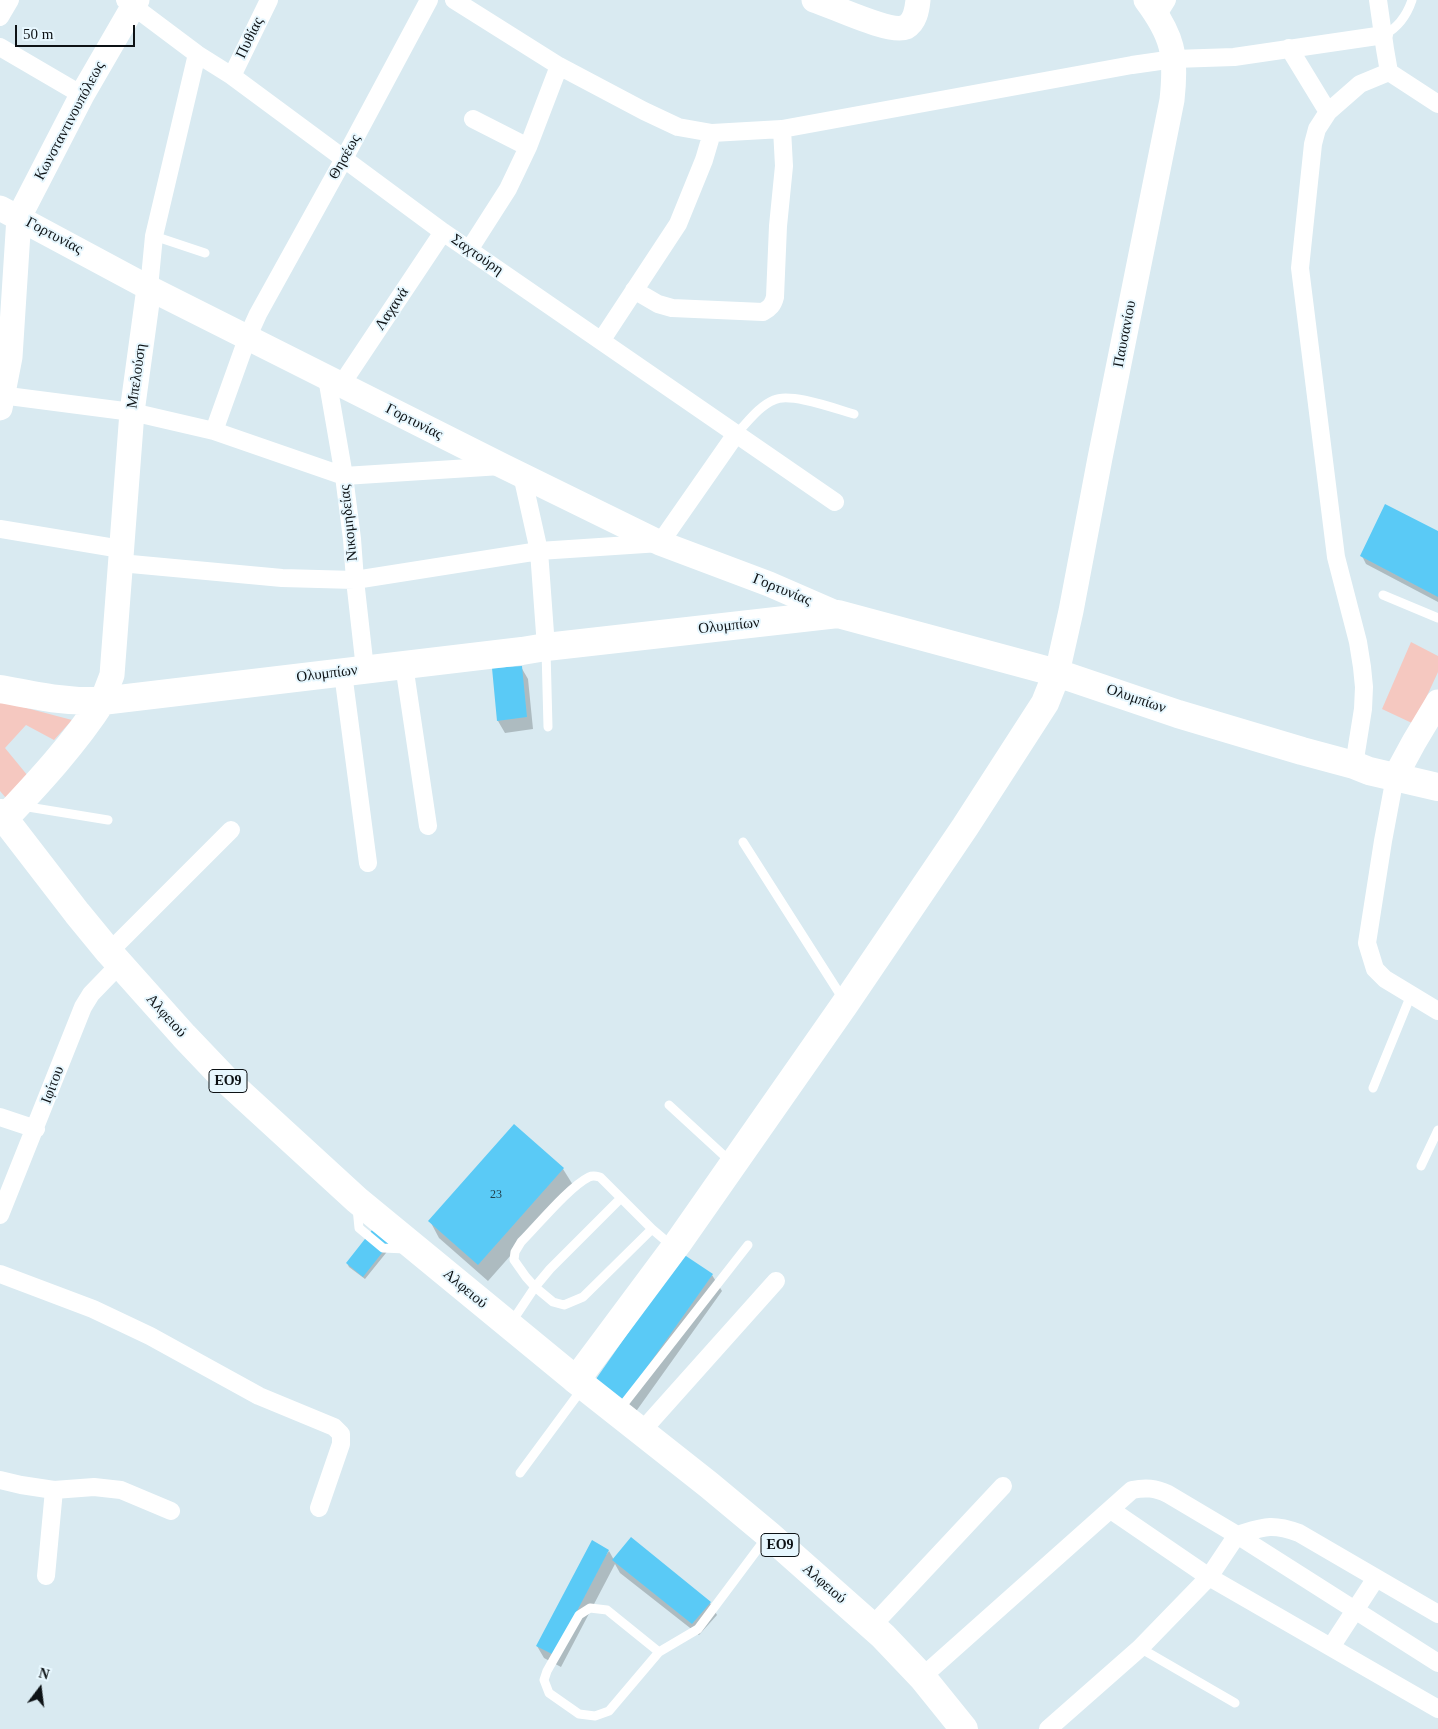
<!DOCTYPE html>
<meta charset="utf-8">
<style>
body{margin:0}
#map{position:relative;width:1438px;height:1729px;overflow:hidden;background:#d9eaf1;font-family:Georgia,serif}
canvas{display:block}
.north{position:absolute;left:15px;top:1664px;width:50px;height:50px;-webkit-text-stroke:4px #e7f7fe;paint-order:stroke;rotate:15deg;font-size:14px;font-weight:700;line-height:20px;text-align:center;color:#0d1215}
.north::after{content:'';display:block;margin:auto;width:18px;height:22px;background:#0d1215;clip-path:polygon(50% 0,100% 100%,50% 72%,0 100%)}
.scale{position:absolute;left:15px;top:25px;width:120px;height:22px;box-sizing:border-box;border:2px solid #0d1215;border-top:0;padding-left:6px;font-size:15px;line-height:18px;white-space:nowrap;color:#0d1215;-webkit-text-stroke:4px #e7f7fe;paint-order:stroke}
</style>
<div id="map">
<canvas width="1438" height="1729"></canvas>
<div class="north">N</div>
<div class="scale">50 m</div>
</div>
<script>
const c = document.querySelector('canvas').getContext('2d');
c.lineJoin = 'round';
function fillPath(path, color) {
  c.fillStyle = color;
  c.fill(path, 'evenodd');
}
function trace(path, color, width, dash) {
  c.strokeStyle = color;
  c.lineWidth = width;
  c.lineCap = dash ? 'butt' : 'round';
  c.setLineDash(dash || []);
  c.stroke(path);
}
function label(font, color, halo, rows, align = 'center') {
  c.font = font + ' Georgia,serif';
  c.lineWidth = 4;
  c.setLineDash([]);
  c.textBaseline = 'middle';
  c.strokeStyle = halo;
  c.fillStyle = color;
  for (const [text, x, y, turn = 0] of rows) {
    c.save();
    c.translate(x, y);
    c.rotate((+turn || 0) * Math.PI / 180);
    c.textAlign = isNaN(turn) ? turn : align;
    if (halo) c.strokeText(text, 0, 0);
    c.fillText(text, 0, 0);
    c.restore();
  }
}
fillPath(new Path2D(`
 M1411,642l27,14v16l-24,52 -32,-15z
 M0,701l72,19 -18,20 -28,-15 -21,23 23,28 -22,22 -6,-7z`), '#f5c8c0');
fillPath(new Path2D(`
 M1438,532v70l-72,-38 -4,-8z
 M521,667l7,12 5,50 -28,4 -7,-12 -4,-52z
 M514,1126l49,43 10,16 -85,96 -49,-43 -9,-17z
 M390,1248l-25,31 -16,-12 -2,-4z
 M712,1275l10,16 -90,126 -25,-21z
 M631,1539l79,64 7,12 -18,20 -79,-62 -5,-9 -54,103 -17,-9 -7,-12 72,-95 5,9z`), '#0003');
fillPath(new Path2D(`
 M1385,504l53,27v66l-78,-41z
 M522,666l5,51 -30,4 -5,-53z
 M514,1124l50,44 -86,97 -50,-44z
 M372,1230l17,14 -26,33 -17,-14z
 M683,1254l30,20 -90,127 -27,-22z
 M631,1537l80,65 -19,22 -80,-64z
 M592,1540l17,10 -55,105 -18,-9z`), '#5acaf6');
trace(new Path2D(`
 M1384,35c15,-8 23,-20 28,-35
 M154,236l51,17
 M736,434c11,-11 23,-28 38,-34 16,-8 62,9 80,14
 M1383,595l55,23
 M546,650l2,77
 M22,806l86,14
 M743,842l100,157
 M1373,1088l38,-93
 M669,1105l62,57
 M1421,1166l17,-36
 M357,1208l2,20 24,20 23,1
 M652,1229l-69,68 -19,8 -11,-3 -18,-15 -9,-10 -12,-17 1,-8 6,-10c17,-17 48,-55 68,-65 4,-2 7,-1 11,0l52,52 20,17
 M511,1323l24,-36 15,-18 71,-71
 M619,1410l129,-165
 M520,1473l62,-84
 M1140,1648l95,55
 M659,1652l-52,-42 -17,-2 -11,7 -32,56 -3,9 5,13 30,21 16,2 14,-5 50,-59 39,-23 68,-91`), '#fff', 9);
trace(new Path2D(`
 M125,0l72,54 35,22 211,156 392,270
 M454,0l105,66 85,45 34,16 34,6 70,-4 350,-64 42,-6 60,-2 150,-22
 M1378,0l7,49 4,23 49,32
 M1157,16l10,-16
 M0,17l10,-17
 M0,47l82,48
 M1289,48l39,64
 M232,76l37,-76
 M528,147l31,-81
 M469,250l39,-61 20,-42 -55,-28
 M149,288l5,-52 43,-182
 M634,290l24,14 14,4 91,4c7,-4 10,-7 12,-15l3,-71 6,-60 -2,-37
 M601,341l77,-117 26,-64 8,-27
 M327,378l17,98 8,63 3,41 10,89
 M341,385l102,-153
 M0,395l132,17 82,19 130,45 157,-10
 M214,431l34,-95 10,-22 88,-159 83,-155
 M522,475l17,76 7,96
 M0,529l121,20
 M120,563l162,15 73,2 184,-29 121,-8 76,-109
 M404,665l24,161
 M343,673l25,190
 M1354,765l9,-56 1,-22 -2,-20 -4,-25 -22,-85 -36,-289 13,-124 4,-15 11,-17 32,-28 29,-12
 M1395,777l-12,64 -16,102 8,26 10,10 53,32
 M109,952l122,-122
 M0,1117l36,12
 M0,1215l83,-208 8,-13 29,-30
 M0,1274l93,35 57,27 109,60 75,31 7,7v10l-22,64
 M641,1432l135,-151
 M0,1480l21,5 33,5 40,-3 27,3 50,21
 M1111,1510l98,67 28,-42c27,-8 34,-12 62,-2l139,81
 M46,1576l8,-86
 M872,1626l131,-140
 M1331,1647l45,-69
 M922,1677l210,-187c14,-3 23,-2 36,4l69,41 201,128
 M1048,1729l92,-81 69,-71 229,132`), '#fff', 18);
trace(new Path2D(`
 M814,0c19,6 76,34 92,27 9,-5 11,-17 12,-27
 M0,208l149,80 354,178 157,77 109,41 69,30
 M0,408l10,-51 9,-140 63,-122 55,-95
 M1057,673l14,-62 29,-153 72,-358c5,-45 1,-64 -26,-100
 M102,701l10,-26 20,-263 17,-124
 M1395,777l19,-35 24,-40`), '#fff', 25);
trace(new Path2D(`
 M0,689c36,7 65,13 102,12l420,-50 24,-4 292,-33 219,59
 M0,813l77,100 32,39 75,84 41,43 132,121 219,180
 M4,819c35,-37 71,-76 98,-118`), '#fff', 28);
trace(new Path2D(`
 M964,1729l-42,-52 -39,-41 -114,-101 -60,-50 -133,-105 102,-137 167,-239 120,-177 80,-124 12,-30 121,41 124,37 52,14 15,6 69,16`), '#fff', 28);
label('12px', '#20404d', null, [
 ["23",496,1195]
]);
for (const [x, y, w] of [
 [228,1081,38],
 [780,1545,38]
]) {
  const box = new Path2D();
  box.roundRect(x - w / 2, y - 11.5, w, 23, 4);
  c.fillStyle = '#e7f7fe';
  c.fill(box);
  trace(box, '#0d1215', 1);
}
label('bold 14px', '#0d1215', null, [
 ["ΕΟ9",228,1081],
 ["ΕΟ9",780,1545]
]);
label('15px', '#0d1215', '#e7f7fe', [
 ["Πυθίας",250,38,-64],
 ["Κωνσταντινουπόλεως",70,121,-62],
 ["Θησέως",345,157,-61],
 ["Γορτυνίας",54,236,28],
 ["Σαχτούρη",477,255,35],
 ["Λαχανά",392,309,-56],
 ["Παυσανίου",1125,334,-79],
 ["Μπελούση",137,376,-82],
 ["Γορτυνίας",414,422,27],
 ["Νικομηδείας",349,523,-96],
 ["Γορτυνίας",782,590,22],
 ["Ολυμπίων",729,626,-6],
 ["Ολυμπίων",327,674,-7],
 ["Ολυμπίων",1136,699,19],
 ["Αλφειού",166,1016,48],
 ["Ιφίτου",53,1085,-69],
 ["Αλφειού",465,1289,40],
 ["Αλφειού",824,1584,41]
]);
</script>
